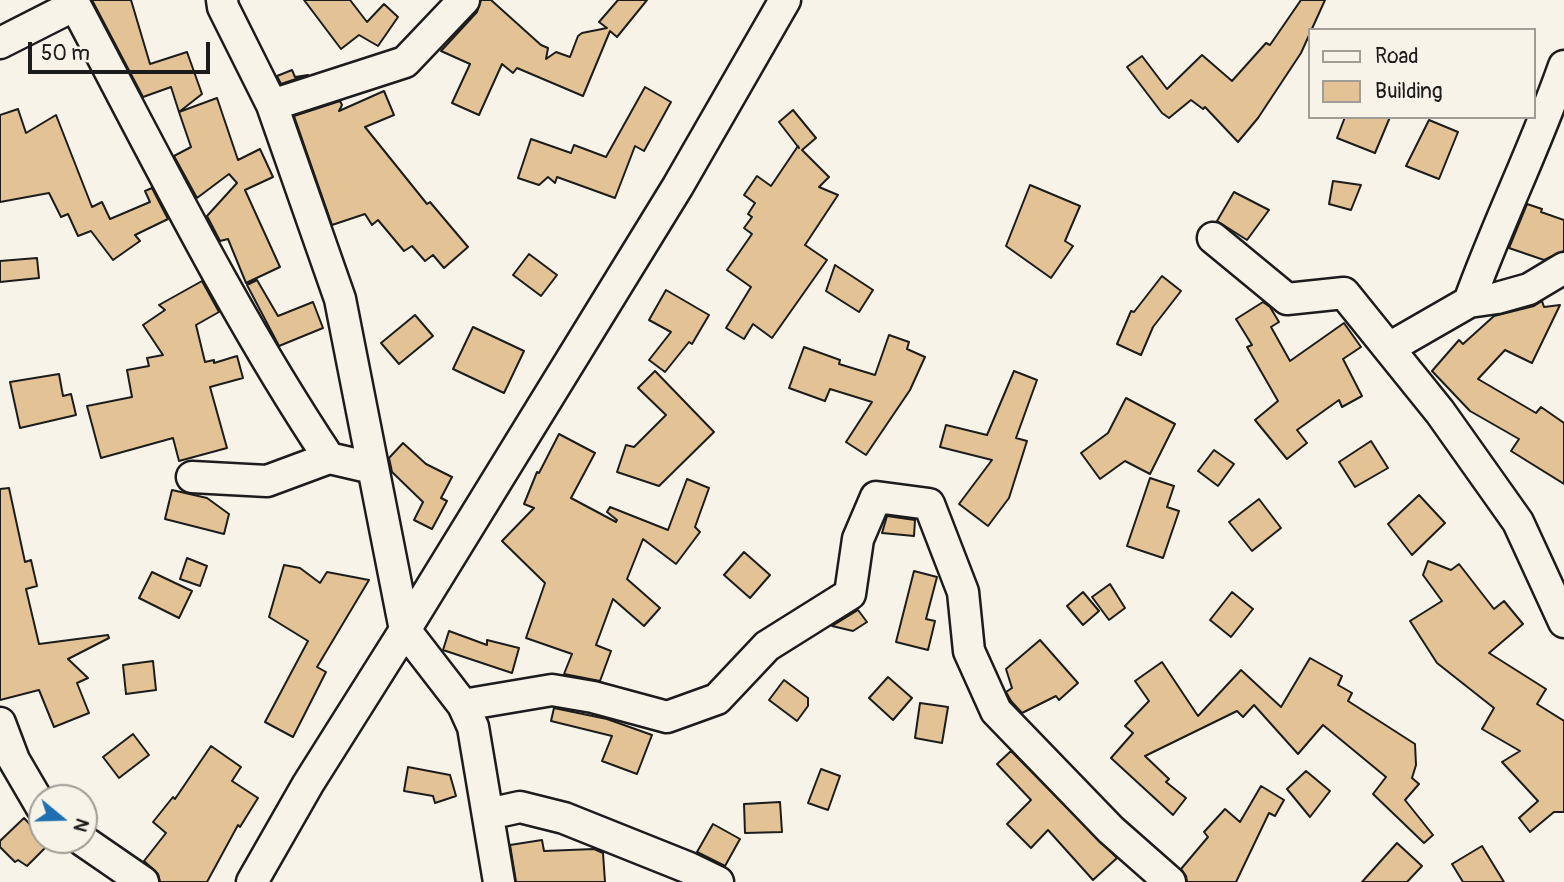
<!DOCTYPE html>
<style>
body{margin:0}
#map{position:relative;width:1564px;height:882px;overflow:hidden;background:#f7f3e8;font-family:Pangolin,sans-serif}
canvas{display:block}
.legend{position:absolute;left:1308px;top:28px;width:228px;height:91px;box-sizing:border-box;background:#f7f3e8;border:2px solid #9f9d96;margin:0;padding:9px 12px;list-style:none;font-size:21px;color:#1c1c1c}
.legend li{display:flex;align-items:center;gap:14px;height:35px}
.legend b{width:35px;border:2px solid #9f9d96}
.north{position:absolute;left:28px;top:784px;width:70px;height:70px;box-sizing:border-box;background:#f7f3e8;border:2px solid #9f9d96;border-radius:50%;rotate:109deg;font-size:19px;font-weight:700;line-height:28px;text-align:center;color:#1c1c1c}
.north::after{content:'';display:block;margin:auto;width:24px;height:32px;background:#1f6fb2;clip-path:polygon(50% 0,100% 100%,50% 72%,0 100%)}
.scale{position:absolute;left:28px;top:42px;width:182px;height:32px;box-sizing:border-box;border:4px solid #1c1c1c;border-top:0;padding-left:9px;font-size:21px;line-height:24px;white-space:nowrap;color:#1c1c1c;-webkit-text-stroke:5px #f7f3e8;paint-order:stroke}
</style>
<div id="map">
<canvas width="1564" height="882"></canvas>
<ul class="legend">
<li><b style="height:9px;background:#f7f3e8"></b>Road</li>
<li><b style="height:19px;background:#e3c396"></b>Building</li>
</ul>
<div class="north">N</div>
<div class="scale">50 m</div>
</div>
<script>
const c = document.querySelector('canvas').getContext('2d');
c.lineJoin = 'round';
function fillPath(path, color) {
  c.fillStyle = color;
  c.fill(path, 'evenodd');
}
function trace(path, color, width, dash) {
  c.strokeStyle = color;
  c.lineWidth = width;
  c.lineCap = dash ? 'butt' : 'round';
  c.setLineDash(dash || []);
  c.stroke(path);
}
const building = new Path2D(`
 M92,0h39l19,64 37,-12 15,42 -23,18 -8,-25 -28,10z
 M304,0h46l17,22 17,-18 14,13 -20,29 -19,-11 -18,14z
 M481,0h10l50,45 7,3 -2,11 10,-7 14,5 8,-21 4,-3 25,-5 -8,-6 19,-22h29l-30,37 -7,-6 -27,65 -66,-28 -4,5 -11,-9 -23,51 -27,-12 18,-39 -29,-13 36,-39z
 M1301,0h24l-24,53 -43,65 -20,24 -33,-35 -2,2 -12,-9 -22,18 -7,-5 -35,-46 15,-11 25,33 35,-34 30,26 34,-38 4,2z
 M292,70l3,7 13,-2 -27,9 -4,-8z
 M645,87l26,15 -27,49 -9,-5 -20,52 -58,-21 -2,6 -7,-6 -9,8 -21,-7 13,-39 40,14 3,-8 32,12z
 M384,91l10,24 -29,12 62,77 3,-2 38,45 -24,21 -11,-13 -8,6 -13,-15 -8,5 -26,-31 -6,5 -7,-11 -33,11 -38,-109 46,-15 2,4 -3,6z
 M217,98l21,62 22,-11 13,28 -28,13 35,77 -34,16 -18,-44 -8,2 -13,-25 30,-33 -8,-9 -32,24 -23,-42 17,-9 -12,-35z
 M18,109l8,24 30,-18 36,92 10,-5 8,17 40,-17 -5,-11 7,-3 16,31 -33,16 5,6 -27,19 -22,-29 -13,5 -10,-22 -7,3 -12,-24 -49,9v-87z
 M793,110l23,28 -14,12 27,27 -10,10 19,8 -33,50 22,15 -55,78 -19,-14 -9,15 -18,-11 25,-41 -24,-17 25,-36 -8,-6 8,-11 -4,-3 7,-11 -11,-8 13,-19 14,10 27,-40 1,2 -20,-26z
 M1345,117h45l-15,36 -38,-15z
 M1429,120l29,12 -19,47 -33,-13z
 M1333,181l28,4 -10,25 -22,-6z
 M1030,185l50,21 -15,35 8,5 -22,32 -45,-32z
 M1234,192l35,18 -22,30 -30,-19z
 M1527,204l15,5 -1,3 23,8v31l-20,9 -35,-12z
 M529,254l28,21 -16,21 -28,-21z
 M37,258l2,20 -39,4v-21z
 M835,265l38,25 -14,22 -33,-21z
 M1162,276l19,15 -28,36 -12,28 -24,-11 14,-33 3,1z
 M257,280l21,36 35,-14 10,26 -44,18 -32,-61z
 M202,281l17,31 -23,13 9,37 9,-2v3l23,-7 6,22 -33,9 17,61 -48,13 -6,-23 -72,20 -14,-52 45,-9 -5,-27 22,-4 -2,-8 16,-3 -20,-30 22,-15 -6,-5z
 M666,290l43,25 -17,29 -3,-2 -24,30 -16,-12 22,-28 -22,-12z
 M1542,301l2,6 16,-2 -28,58 -27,-13 -27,29 58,34 5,-6 23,16v61l-53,-33 8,-12 -49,-28 -38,-40 27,-31 4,4 31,-28 40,-10z
 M1263,302l7,5 9,15 -8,5 19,34 54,-38 17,24 -18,12 19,37 -20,11 -3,-7 -42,30 10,13 -20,16 -32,-39 23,-19 -31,-54 5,-2 -16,-26z
 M415,315l18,21 -34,28 -18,-21z
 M473,327l51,24 -20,42 -51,-24z
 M889,335l20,7 -2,7 18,8 -15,33 -44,65 -20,-13 26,-40 -42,-13 -5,12 -36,-13 15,-41 36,13 -1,4 36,11z
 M655,371l59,61 -55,54 -42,-14 9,-27 8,2 32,-32 -28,-27z
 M1014,371l23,9 -21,58 11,3 -18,57 -21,28 -29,-22 33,-44 -52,-13 6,-22 41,10z
 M59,374l4,22 8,-2 5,21 -56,13 -10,-46z
 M1126,398l49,26 -25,50 -25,-13 -25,18 -19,-26 27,-20z
 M559,434l36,19 -24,45 45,24 1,-2 -10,-8 3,-5 58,23 19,-51 22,9 -14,39 5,5 -24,32 -33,-25 -16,40 33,29 -16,18 -31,-27 -17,46 15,6 -11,30 -36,-7 8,-20 -46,-16 19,-55 -43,-42 32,-33 -10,-4 13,-32 2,1z
 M1371,441l17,27 -33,19 -16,-25z
 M403,443l23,21 26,13 -11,21 6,3 -15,28 -18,-9 9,-18 -31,-30 -3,-14z
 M1214,450l20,14 -16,22 -20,-15z
 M1150,478l24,8 -7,21 12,4 -16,47 -36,-12z
 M9,488l16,74 6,-2 6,26 -11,3 13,55 69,-9 1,3 -41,21 20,19 -11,5 12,30 -35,14 -15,-37 -39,10v-211z
 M172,490l35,8 22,16 -5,20 -59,-15z
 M1419,495l26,28 -33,32 -24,-31z
 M1259,499l22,29 -29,23 -23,-29z
 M887,516l28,4 -1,16 -32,-3z
 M744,552l26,23 -20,23 -26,-23z
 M187,558l20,8 -7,20 -20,-7z
 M1428,561l23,9 8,-6 35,45 10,-8 19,23 -34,29 57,36 -9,15 27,17v91h-10l-24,20 -11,-14 19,-17 -36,-39 18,-11 -38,-22 12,-21 -57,-45 -27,-42 32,-20 -19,-26z
 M284,565l16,3 20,15 7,-11 42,8 -52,87 9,5 -33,65 -28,-15 43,-81 -39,-24z
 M914,571l23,6 -11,42 9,2 -7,29 -32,-8z
 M152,572l40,19 -13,27 -40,-20z
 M1110,584l15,24 -16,12 -17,-23z
 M1083,592l16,19 -16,14 -16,-19z
 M1232,592l21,17 -22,28 -21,-17z
 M858,610l9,12 -14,9 -21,-5z
 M449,631l38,14v-5l32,8 -7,25 -69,-23z
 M1040,640l38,43 -19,17 -3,-4 -34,17 -11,-12 -5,-9 6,-4 -6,-19z
 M1310,658l32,18 -4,9 14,8 -4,8 67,43 1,21 -4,13 7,6 -14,16 28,35 -9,8 -51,-49 13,-17 -63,-52 -25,29 -44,-49 -11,12 -6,-6 -92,45 24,23 -3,3 20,16 -13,17 -62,-57 22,-25 -8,-7 24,-25 -14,-20 27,-19 36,54 43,-46 40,37z
 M153,661l3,29 -30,4 -3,-29z
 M888,677l24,21 -19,22 -24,-22z
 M784,680l24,18v8l-11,15 -28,-21z
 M920,703l28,4 -6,36 -27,-5z
 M554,708l53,11 45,16 -15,39 -35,-13 10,-25 -61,-15z
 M133,734l16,21 -30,23 -16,-21z
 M211,746l30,21 -9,14 26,17 -18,29 -2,-2 -31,57h-47l-2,-8 -14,-13 22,-28 -13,-11 20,-25 2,2z
 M1011,751l106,107 -24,22 -45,-50 -17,18 -24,-24 24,-24 -34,-36z
 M408,767l42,8 6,21 -21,7 -2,-7 -29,-5z
 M821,769l19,7 -12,34 -20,-7z
 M1306,771l24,20 -20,26 -23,-28z
 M1261,786l23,14 -9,16 -6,-3 -33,69h-49l-1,-6 -5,-7 27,-32 -4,-5 21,-23 15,13z
 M780,802l2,30 -37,1 -1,-29z
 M24,818l18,19v3l7,4 -22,22 -9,-6 -3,2 -15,-15v-6z
 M713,824l27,15 -15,27 -28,-14z
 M542,840l2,11 50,-2 9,4 2,29h-89l-6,-37z
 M1397,843l25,23 -15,16h-45z
 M1482,846l22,36h-41l-11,-18z`);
fillPath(building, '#e3c396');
trace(building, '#1c1c1c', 2);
const minor = new Path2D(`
 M69,0l6,5c81,152 158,309 254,453l43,10
 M222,0l1,7 49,98 68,194 65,331 58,75 10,22 26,155
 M0,43l75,-38
 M272,105l133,-43 59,-62
 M1213,238l74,61 57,-6 96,119 78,110 46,100
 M1469,302c29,-80 67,-156 95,-236
 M1389,348l80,-46 28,-4 32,-9 35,-21
 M192,477l75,4 62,-23
 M463,705l89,-15 41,7 74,20 50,-18 50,-53 83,-52 8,-55 18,-42 53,7 34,88 6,59 27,60 115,119 59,52
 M0,723l14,37 28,48
 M488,814l32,-7 44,11 125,50 29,14
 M82,840l61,42
 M252,882l56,-98 97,-154 273,-444 107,-186`);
trace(minor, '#1c1c1c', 35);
trace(minor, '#f7f3e8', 30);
</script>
